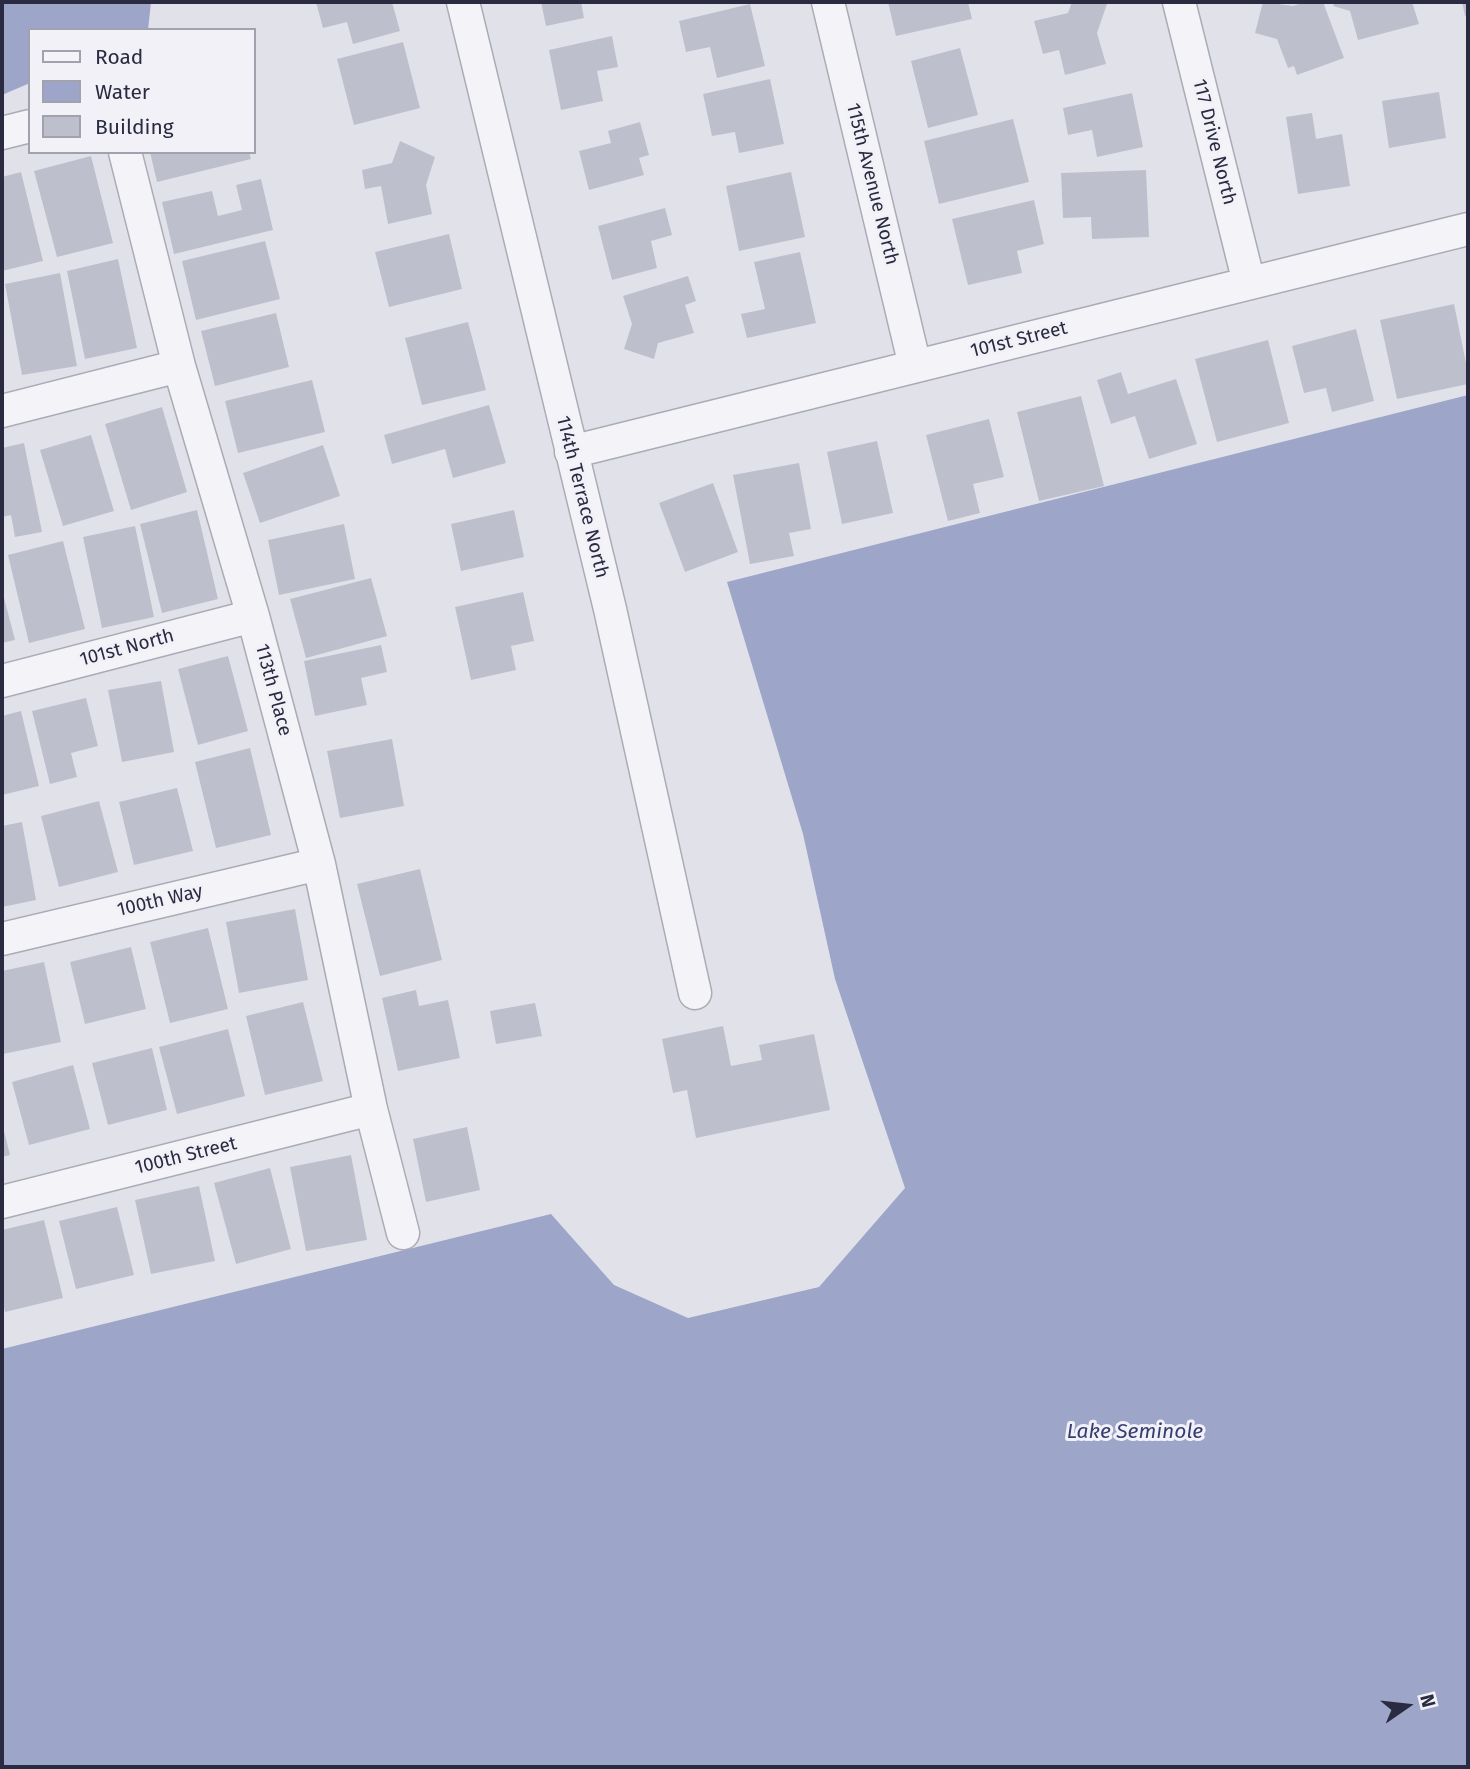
<!DOCTYPE html>
<style>
body{margin:0}
#map{position:relative;width:1470px;height:1769px;overflow:hidden;background:#e1e2e9;font-family:"Fira Sans",sans-serif}
canvas{display:block}
.frame{position:absolute;inset:0;border:4px solid #2a2b41;pointer-events:none}
.legend{position:absolute;left:28px;top:28px;width:228px;height:126px;box-sizing:border-box;background:#f1f1f7;border:2px solid #a1a2ae;margin:0;padding:9px 12px;list-style:none;font-size:21px;color:#2a2b41}
.legend li{display:flex;align-items:center;gap:14px;height:35px}
.legend b{width:35px;border:2px solid #a1a2ae}
.north{position:absolute;left:1372px;top:1671px;width:70px;height:70px;-webkit-text-stroke:5px #f1f1f7;paint-order:stroke;rotate:76deg;font-size:19px;font-weight:700;line-height:28px;text-align:center;color:#2a2b41}
.north::after{content:'';display:block;margin:auto;width:24px;height:32px;background:#2a2b41;clip-path:polygon(50% 0,100% 100%,50% 72%,0 100%)}
</style>
<div id="map">
<canvas width="1470" height="1769"></canvas>
<div class="frame"></div>
<ul class="legend">
<li><b style="height:9px;background:#f4f4f8"></b>Road</li>
<li><b style="height:19px;background:#9da5c8"></b>Water</li>
<li><b style="height:19px;background:#bebfcc"></b>Building</li>
</ul>
<div class="north">N</div>
</div>
<script>
const c = document.querySelector('canvas').getContext('2d');
c.lineJoin = 'round';
function fillPath(path, color) {
  c.fillStyle = color;
  c.fill(path, 'evenodd');
}
function trace(path, color, width, dash) {
  c.strokeStyle = color;
  c.lineWidth = width;
  c.lineCap = dash ? 'butt' : 'round';
  c.setLineDash(dash || []);
  c.stroke(path);
}
function label(font, color, halo, rows, align = 'center') {
  c.font = font + ' "Fira Sans",sans-serif';
  c.lineWidth = 6;
  c.setLineDash([]);
  c.textBaseline = 'middle';
  c.strokeStyle = halo;
  c.fillStyle = color;
  for (const [text, x, y, turn = 0] of rows) {
    c.save();
    c.translate(x, y);
    c.rotate((+turn || 0) * Math.PI / 180);
    c.textAlign = isNaN(turn) ? turn : align;
    if (halo) c.strokeText(text, 0, 0);
    c.fillText(text, 0, 0);
    c.restore();
  }
}
fillPath(new Path2D(`
 M2,2h149l-3,28h-118v53l-28,12z
 M1468,395v1372h-1466v-418l549,-135 63,71 74,33 131,-31 86,-99 -70,-209 -32,-145 -76,-252z`), '#9da5c8');
fillPath(new Path2D(`
 M316,2h76l8,29 -47,13 -6,-22 -24,6z
 M541,2h40l3,16 -38,8z
 M888,2h80l4,17 -76,17z
 M1072,2h28l7,2 -10,29 9,31 -41,11 -6,-25 -16,4 -9,-33 34,-8z
 M1263,2l30,4 13,-4h17l21,56 -47,17 -3,-9 -6,2 -11,-29 -22,-6z
 M1335,2h77l7,22 -61,16 -8,-29 -17,-5z
 M1462,2h6v13l-3,1z
 M750,4l15,62 -48,12 -7,-31 -24,5 -7,-31z
 M612,36l6,31 -21,4 6,30 -42,9 -12,-60z
 M403,42l17,66 -66,17 -17,-66z
 M960,48l18,67 -50,13 -17,-67z
 M770,79l14,65 -45,9 -4,-21 -23,4 -9,-42z
 M1439,92l7,46 -57,10 -7,-47z
 M1132,93l11,54 -46,10 -5,-27 -24,5 -5,-27z
 M1312,113l4,26 26,-5 8,52 -52,8 -12,-77z
 M1013,119l16,63 -90,22 -15,-63z
 M640,122l9,33 -10,3 5,17 -55,15 -10,-39 32,-8 -3,-12z
 M400,141l35,16 -9,28 6,29 -44,10 -7,-38 -16,3 -3,-19 30,-7z
 M150,152h99l2,7 -94,23z
 M91,156l22,87 -56,14 -23,-86z
 M1146,170l3,67 -57,2 -1,-22 -28,1 -2,-45z
 M21,172l22,89 -41,10v-94z
 M791,172l14,65 -66,14 -13,-65z
 M261,179l12,51 -99,24 -12,-52 50,-11 6,25 24,-6 -6,-25z
 M1034,200l10,44 -27,7 5,22 -54,12 -16,-66z
 M665,208l7,27 -21,6 6,27 -45,12 -14,-54z
 M449,234l13,55 -73,18 -14,-55z
 M265,241l15,58 -84,21 -14,-59z
 M800,252l16,71 -69,15 -6,-24 24,-5 -11,-47z
 M118,259l19,89 -52,11 -18,-88z
 M60,273l17,93 -55,9 -17,-91z
 M688,276l8,25 -11,4 9,28 -36,10 -4,16 -30,-10 8,-25 -9,-28z
 M1454,304l14,69v11l-71,15 -17,-79z
 M276,313l13,54 -74,19 -14,-55z
 M468,322l18,68 -64,15 -17,-67z
 M1356,329l18,72 -42,11 -6,-24 -22,5 -12,-47z
 M1268,340l21,83 -72,19 -22,-83z
 M1121,372l7,22 48,-15 21,65 -48,15 -14,-43 -24,8 -14,-44z
 M312,380l13,52 -87,21 -13,-52z
 M1081,396l23,90 -65,15 -22,-89z
 M489,405l17,58 -53,15 -8,-29 -53,15 -8,-29z
 M162,407l25,85 -56,18 -26,-86z
 M989,419l15,58 -31,7 7,29 -32,8 -22,-86z
 M91,435l23,76 -51,15 -23,-76z
 M877,441l16,72 -51,11 -15,-72z
 M24,443l18,89 -27,5 -4,-22 -9,2v-69z
 M323,445l17,51 -80,27 -17,-50z
 M799,463l12,66 -22,4 5,23 -44,8 -17,-89z
 M713,483l25,69 -53,20 -26,-69z
 M197,510l21,89 -56,14 -22,-89z
 M514,510l10,47 -63,14 -10,-47z
 M344,524l11,55 -76,16 -11,-55z
 M135,526l19,91 -52,11 -19,-91z
 M63,541l22,88 -56,14 -21,-88z
 M371,578l16,58 -81,22 -16,-59z
 M2,590l13,50 -13,3z
 M523,592l11,49 -23,5 5,24 -45,10 -16,-73z
 M381,645l6,27 -26,6 6,27 -52,11 -11,-55z
 M228,656l20,75 -50,14 -20,-76z
 M161,681l13,71 -52,10 -14,-72z
 M86,698l12,48 -27,7 6,24 -27,7 -18,-73z
 M21,711l18,75 -37,9v-79z
 M392,739l12,67 -64,12 -13,-67z
 M250,748l21,87 -55,13 -21,-86z
 M177,788l16,63 -59,14 -15,-63z
 M99,801l19,71 -59,15 -18,-71z
 M22,822l14,78 -34,7v-81z
 M420,869l22,91 -62,16 -23,-92z
 M295,909l13,71 -69,13 -13,-71z
 M208,928l20,81 -58,14 -20,-81z
 M131,947l15,62 -61,15 -15,-62z
 M44,962l17,80 -58,12 -1,-83z
 M416,990l3,16 29,-6 12,58 -62,13 -16,-73z
 M303,1002l20,79 -58,14 -19,-79z
 M535,1003l7,33 -46,8 -6,-33z
 M723,1026l8,40 31,-6 -3,-15 55,-11 16,76 -134,28 -9,-48 -14,3 -11,-54z
 M228,1029l17,67 -68,18 -18,-67z
 M152,1048l15,62 -59,15 -16,-62z
 M73,1065l17,64 -61,16 -17,-63z
 M2,1123l8,32 -8,2z
 M467,1127l13,63 -54,12 -13,-63z
 M351,1155l16,85 -61,11 -16,-84z
 M270,1168l21,81 -55,15 -22,-81z
 M199,1186l16,75 -64,13 -16,-74z
 M117,1207l17,68 -58,14 -17,-68z
 M44,1220l19,78 -58,14 -3,-15v-67z`), '#bebfcc');
const street = new Path2D(`
 M463,2l147,607 85,384
 M828,2l87,364
 M1179,2l70,281
 M2,133l28,-7
 M125,152l54,214 74,250 66,248 52,245 32,124
 M2,411l177,-45
 M571,452l897,-223
 M2,681l251,-65
 M2,939l317,-75
 M2,1202l369,-93`);
trace(street, '#aaabb7', 35);
trace(street, '#f4f4f8', 32);
label('19px', '#2a2b41', '#f1f1f7', [
 ["117 Drive North",1214,142,76],
 ["115th Avenue North",872,184,76],
 ["101st Street",1019,340,-14],
 ["114th Terrace North",582,497,76],
 ["101st North",127,648,-15],
 ["113th Place",273,690,75],
 ["100th Way",160,901,-13],
 ["100th Street",186,1156,-14]
]);
label('italic 21px', '#353d73', '#f1f1f7', [
 ["Lake Seminole",1135,1432]
]);
</script>
